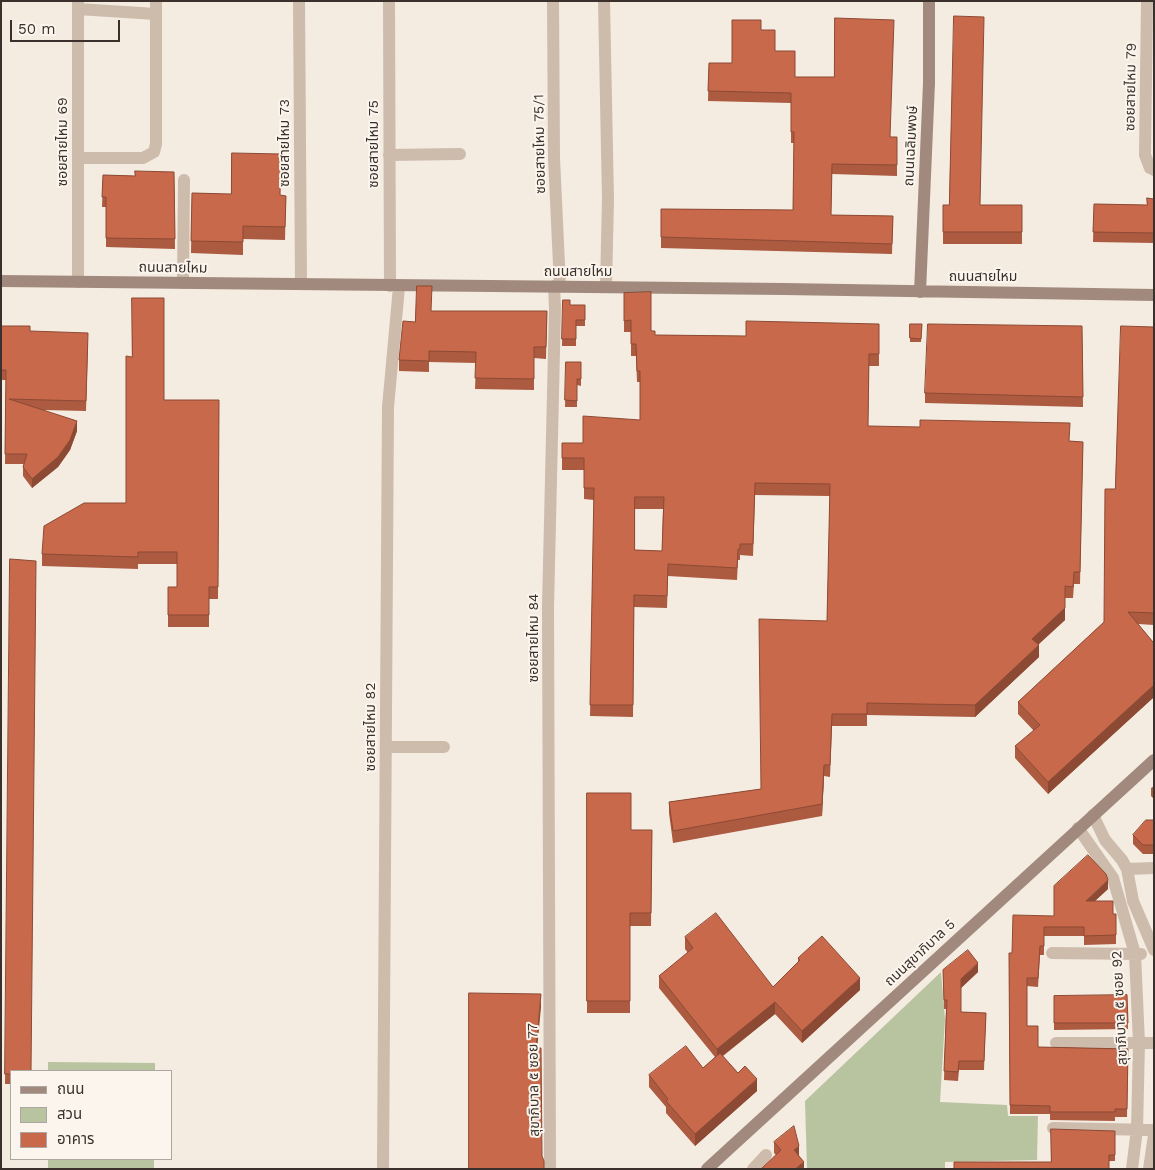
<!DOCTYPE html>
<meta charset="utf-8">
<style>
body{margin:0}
#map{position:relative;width:1155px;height:1170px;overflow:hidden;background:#f4ebe1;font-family:"Work Sans","Noto Sans Thai",sans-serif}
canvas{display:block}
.frame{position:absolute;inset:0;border:2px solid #3b302b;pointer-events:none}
.legend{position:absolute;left:10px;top:1070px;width:162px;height:90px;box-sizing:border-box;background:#fbf5ee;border:1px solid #aea6a0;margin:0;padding:6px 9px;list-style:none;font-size:15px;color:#3b302b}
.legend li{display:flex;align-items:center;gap:10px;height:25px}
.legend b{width:25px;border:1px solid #aea6a0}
.scale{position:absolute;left:10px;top:20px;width:110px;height:22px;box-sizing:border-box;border:2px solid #3b302b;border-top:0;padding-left:6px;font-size:15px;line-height:18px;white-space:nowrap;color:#3b302b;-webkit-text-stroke:4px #fbf5ee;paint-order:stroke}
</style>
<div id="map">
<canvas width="1155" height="1170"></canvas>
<div class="frame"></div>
<ul class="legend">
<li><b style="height:6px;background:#a18a7d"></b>ถนน</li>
<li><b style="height:14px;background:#b8c4a0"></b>สวน</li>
<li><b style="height:14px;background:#c8694b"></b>อาคาร</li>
</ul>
<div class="scale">50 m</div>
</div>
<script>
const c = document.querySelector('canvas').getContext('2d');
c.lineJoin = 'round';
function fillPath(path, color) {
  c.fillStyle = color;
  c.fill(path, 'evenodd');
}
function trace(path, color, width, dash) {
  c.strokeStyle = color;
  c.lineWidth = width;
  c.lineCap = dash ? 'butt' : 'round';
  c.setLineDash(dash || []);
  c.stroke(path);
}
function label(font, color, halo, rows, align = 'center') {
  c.font = font + ' "Work Sans","Noto Sans Thai",sans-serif';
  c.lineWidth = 4;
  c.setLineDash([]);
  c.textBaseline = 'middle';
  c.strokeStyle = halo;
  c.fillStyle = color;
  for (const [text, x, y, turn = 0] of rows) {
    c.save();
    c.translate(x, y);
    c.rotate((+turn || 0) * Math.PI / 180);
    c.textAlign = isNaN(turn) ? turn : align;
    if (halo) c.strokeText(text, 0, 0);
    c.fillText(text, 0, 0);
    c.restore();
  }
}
fillPath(new Path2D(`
 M941,972l4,47 -5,83 67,3 1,11h30l-1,44 -92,2v7h-138l-2,-68z
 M48,1062l107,1v8h-107z
 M48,1159h106v10h-106z`), '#b8c4a0');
trace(new Path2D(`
 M299,1l2,283
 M389,1l1,285
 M553,1l1,157 6,128
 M604,1l4,198 -2,88
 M1147,1l-2,154 5,13 4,2
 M78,9l78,5
 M389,155l71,-1
 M79,158h64l11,-6 2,-8v-143
 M78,282v-281
 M183,283l1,-103
 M386,747h58
 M1093,815l12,25 17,20 5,9 6,32 21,49
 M1078,828l35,50 22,76 4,89 -2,86 -5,40
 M1127,869l27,-1
 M1052,953l89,1
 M1056,1043h98
 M1053,1128l101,2
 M383,1169l5,-762 11,-120
 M550,1169l-2,-562 7,-299 -1,-22
 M753,1169l13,-14
 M1149,1169l5,-34`), '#cdbbac', 12);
trace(new Path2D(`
 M1,281l783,8 370,6
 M920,292l9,-209v-82
 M707,1169l447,-409`), '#a18a7d', 12);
fillPath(new Path2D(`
 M761,30l14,21 20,26 96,60h6v39l-65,-2 -1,41 62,1 -1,38 -231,-6v-39l132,1 1,-67h-3v-40l-83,-2 1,-38h23z
 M174,172l1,77 -69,-2v-40h-4l1,-32 32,1z
 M192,193l94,3 -1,44 -42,-1v16l-52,-2z
 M1154,199v44l-61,-1 1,-38 53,1z
 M943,205h79v39h-79z
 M624,293l31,42 91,1 133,-12v42h-10l-1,60 215,16 -3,142h-6l-1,14h-8v22l-27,25 1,12 -64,60 -108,-2v11h-35l-2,51 -6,-1 -2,40 -149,27 -4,-30v-11l92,-13 66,-168 3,-125 -75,-1 -2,61 -13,-1v5h-2l-1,20 -69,-4 -1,32 -33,-1 -1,110 -43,-1 4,-216 -10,-1v-29h-22v-27h21l57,-23v-38h-3l-1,-26h-5v-24h-7zM635,509h28l-1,42 -27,-1z
 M563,300l7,5h15v21h-9v20h-14z
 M431,311h116l-1,48 -12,-1v32l-59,-1 1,-26 -47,-1v10l-30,-1v-11l16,-38z
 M910,324h12l-1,18h-11z
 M1,326l87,17 -2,68 -43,-1 34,21 -7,19 -12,17 -26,21 -9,-12v-9l1,-3h-19l1,-84h-5z
 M1082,326l1,81 -158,-4v-10z
 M1154,327v298l-16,-1 15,18 1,-1v56l-106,97 -33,-36v-12l19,-15 -16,-17v-12l86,-80z
 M566,362h15v24l-4,-1v22h-12z
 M164,400h55l-1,199h-9v28h-41v-40h9v-23h-39v5l-96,-3v-12l84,-51z
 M10,559l1,512v13h-6z
 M1154,786v13l-3,-3v-8z
 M587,793l44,37h21l-1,96h-21v87h-43z
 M1154,820v34h-11l-10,-10v-9z
 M1108,889l-13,12 18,13h3v30l-32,1v-9h-40v19h-4l-2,32 -11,-1v40l11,21 90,2 -1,68h-12v4l-65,-1v-6h-40l-1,-161h3l42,-37z
 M685,937l88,50 25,-25v-4l62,32 -58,53 -27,-29 -52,42 15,17 19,18 -62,55 -29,-33v-6l-17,-20v-12l54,-7 12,-11 -56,-69v-12l29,-23 -3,-4z
 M943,970l35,2 -17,16v24l25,1 -2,57h-25l-1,11 -14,-1 2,-71h-2z
 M1127,995l1,34 -74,1v-34z
 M1115,1131v30l-64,1z
 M774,1142l25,14 5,13 -28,-14 -2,-2z`), '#ac5a40');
fillPath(new Path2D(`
 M77,421v10l-7,19 -12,17 -26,21v-9z
 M1065,586v34l-33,30v-11z
 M1039,645v12l-64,60v-12z
 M1154,685v12l-106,97v-12z
 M824,765v11l-2,40v-12z
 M1108,880v9l-22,20v-8z
 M978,963v9l-17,16v-9z
 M860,978v12l-58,53v-12z
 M541,994v13l-5,54v-13z
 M775,1002v12l-58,46v-11z
 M757,1079v12l-62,55v-12z
 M799,1146v11l-5,-7z
 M804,1162v7h-9z`), '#8c4a34');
const building = new Path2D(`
 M954,16l30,1 -4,188h42v27h-79v-27h6z
 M835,18l59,2 -4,117h7v28l-65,-1 -1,51 62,1 -1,28 -231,-7v-28l132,1 1,-78h-3v-39l-83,-2 1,-28h23v-43h29v10h14v21h20v26h39z
 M232,153l49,1 -1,41 6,1 -1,31 -42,-1v16l-52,-1 1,-48 39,1z
 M135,171l39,1 1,67 -69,-1v-41h-4l1,-22 32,1z
 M1147,198l7,1v34l-61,-1 1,-28 53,1z
 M417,286h15l-1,25h116l-1,36h-12v32l-59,-1 1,-26 -47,-1v10l-30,-1 4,-39 12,1z
 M651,292v39h4v4l91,1v-15l133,3v30h-10l-1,72 52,1v-7l150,3 -1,18 14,1 -3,130h-6l-1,15 -8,-1v22l-33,31 7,6 -64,60 -108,-2v11h-35l-2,51h-6l-2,39 -149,27 -4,-29 92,-13 -2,-170 68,2 3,-137 -75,-1 -2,61h-13v5h-2l-1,19 -69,-4 -1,32 -33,-1 -1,110h-43l4,-217h-10v-30h-22v-15h21v-27l57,4v-49h-3l-1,-27h-5v-24l-7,1v-28zM635,497h29l-2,54 -27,-1z
 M132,298h32v102h55l-1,187h-9v28h-41v-28h9v-35h-39v5l-96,-3 2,-28 40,-23h42v-147l6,1z
 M563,300h7v5h15v15h-9v19h-14z
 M910,324h12l-1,15 -11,-1z
 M928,324l154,2 1,71 -158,-4z
 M1,326h29v5l58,2 -2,68 -77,-2 68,22 -7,19 -12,17 -26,22 -9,-12 4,-13h-22l1,-84h-5z
 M1121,326l33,1v286l-26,-1 25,30 1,-1v44l-106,97 -33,-36 25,-21 -22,-23 86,-80 1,-133h10z
 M566,362h15v17h-4v22l-12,-1z
 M10,559l26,2 -5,510h-20v3h-6z
 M587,793h44v37h21l-1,83h-21v88h-43z
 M1146,820h8v25h-11l-10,-10z
 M1088,855l18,19 2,6 -22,21h27v13h3v21l-32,1v-9h-40v19h-4l-2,32h-11v48h11v21l90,2 -1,60h-12v3h-65v-6l-40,-1 -1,-152h3l1,-38 41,1v-30z
 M716,913l57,74 27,-27 -2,-2 24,-22 38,42 -58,53 -27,-29 -58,47 -58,-73 34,-28 -8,-11z
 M968,950l10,13 -17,16v33l25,1 -2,48h-25l-1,11 -14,-1 3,-71h-3l-1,-30z
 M469,993l72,1 -5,54h5l1,108 2,5v8h-75z
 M1127,995l1,28h-74v-27z
 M686,1046l17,22 17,-15 18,20 7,-7 12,13 -62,55 -29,-33 2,-2 -19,-24z
 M794,1126l5,20 -5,4 10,12 -9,7h-34l20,-19 -7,-8z
 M1051,1129l64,2v24h-6v14h-155v-7h97z`);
fillPath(building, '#c8694b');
trace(building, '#8c4a34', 1);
label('14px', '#3b302b', '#fbf5ee', [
 ["ซอยสายไหม 79",1131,87,-89],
 ["ซอยสายไหม 69",63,142,-90],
 ["ซอยสายไหม 73",285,143,-90],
 ["ซอยสายไหม 75",374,144,-90],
 ["ซอยสายไหม 75/1",540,144,-91],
 ["ถนนเฉลิมพงษ์",911,146,-87],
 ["ถนนสายไหม",173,268,1],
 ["ถนนสายไหม",578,272],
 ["ถนนสายไหม",983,277],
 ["ซอยสายไหม 84",534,638,-90],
 ["ซอยสายไหม 82",371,727,-90],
 ["ถนนสุขาภิบาล 5",920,953,-43],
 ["สุขาภิบาล ๕ ซอย 92",1120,1008,-93],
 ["สุขาภิบาล ๕ ซอย 77",534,1080,-91]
]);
</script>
